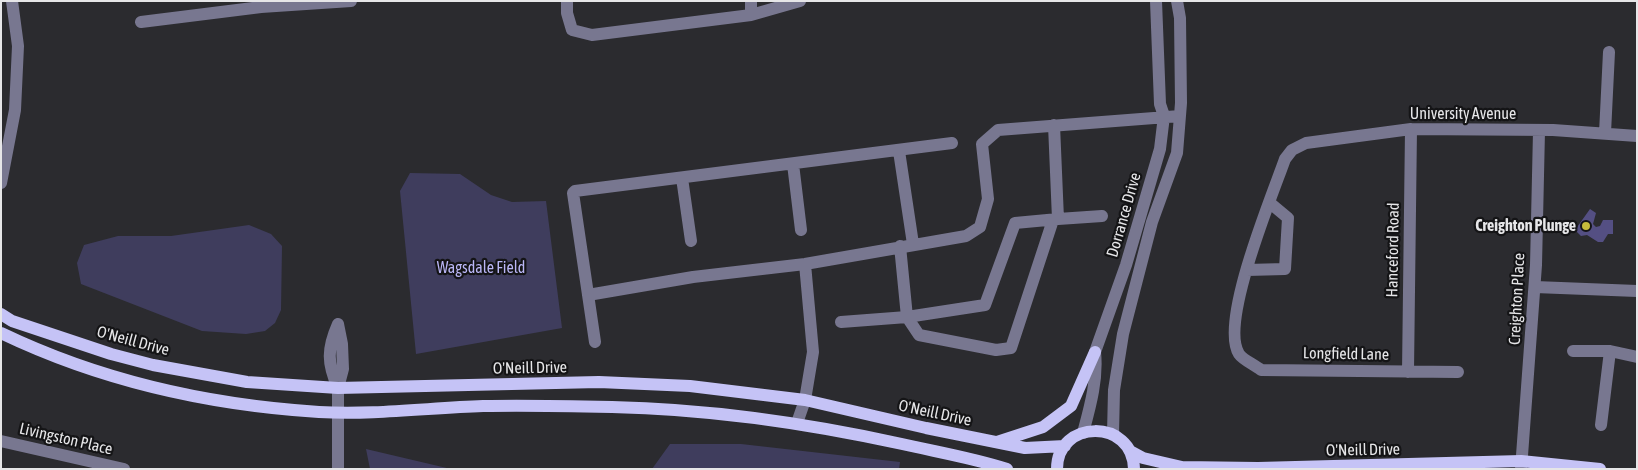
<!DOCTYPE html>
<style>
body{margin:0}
#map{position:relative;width:1638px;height:470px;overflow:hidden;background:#2b2b2f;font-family:"Asap Condensed",sans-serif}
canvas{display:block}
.frame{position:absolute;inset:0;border:2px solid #e6e6e8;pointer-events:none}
</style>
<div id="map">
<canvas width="1638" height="470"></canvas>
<div class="frame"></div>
</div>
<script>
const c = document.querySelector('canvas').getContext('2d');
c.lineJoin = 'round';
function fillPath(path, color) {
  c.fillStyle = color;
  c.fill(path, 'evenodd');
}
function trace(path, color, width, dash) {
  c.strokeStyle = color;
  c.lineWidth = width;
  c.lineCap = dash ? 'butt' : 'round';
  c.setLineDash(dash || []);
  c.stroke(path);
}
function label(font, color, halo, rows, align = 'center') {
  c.font = font + ' "Asap Condensed",sans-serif';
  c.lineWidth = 4.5;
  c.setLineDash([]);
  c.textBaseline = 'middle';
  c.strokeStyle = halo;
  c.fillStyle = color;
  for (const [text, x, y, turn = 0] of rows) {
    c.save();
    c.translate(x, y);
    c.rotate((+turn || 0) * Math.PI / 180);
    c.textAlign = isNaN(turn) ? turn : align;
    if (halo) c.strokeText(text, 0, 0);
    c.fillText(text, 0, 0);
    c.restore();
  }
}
fillPath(new Path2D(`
 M410,173l50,1 31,21 21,7 34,-1 16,127 -146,26 -16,-163z
 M249,225l22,9 11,12 -1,64 -6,13 -10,8 -19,3 -44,-3 -121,-47 -4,-21 7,-18 34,-9h53z
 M670,444h71l159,18 -1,7h-247z
 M366,449l85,20h-81z`), '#3f3d5d');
fillPath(new Path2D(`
 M1590,209l6,4 -3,11 3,3 4,-1 3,-6h10v14h-5l-5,8h-5l-11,-7 -6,1 -6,-6z`), '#544f83');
trace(new Path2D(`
 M567,1v12l5,17 20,5 159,-20 49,-14
 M751,15v-14
 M141,22l120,-15 90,-6
 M1605,133l4,-81
 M899,151l14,93
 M793,164l8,66
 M682,178l9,63
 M1,183l14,-73 3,-64 -6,-45
 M1058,219l44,-3
 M900,246l7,71 12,18 77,15 15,-2 42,-128
 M1247,270l38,-1 3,-51 -18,-15
 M1535,287l102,4
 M588,295l105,-18 112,-13 161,-28 14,-9 8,-28 -6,-55 16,-14 182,-14
 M841,322l66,-5 78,-12 30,-82 43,-4 -4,-94
 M338,324l4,20 1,25 -5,19v81
 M338,324c-11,25 -11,39 0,64
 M595,342l-22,-149 2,-2 377,-48
 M1573,351h37l27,6
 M1408,372l3,-243
 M1458,372l-197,-2c-6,-5 -18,-10 -22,-16 -20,-31 33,-158 46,-195l7,-9 14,-7 105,-14 142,1 84,6
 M797,423l8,-23 8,-48 -8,-88
 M1601,425l9,-74
 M1083,433c7,-26 15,-54 12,-81l31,-87 34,-116 4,-33 -4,-12 -4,-103
 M1113,434l1,-44 9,-56 29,-112 25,-69 4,-50 -1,-85 -3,-17
 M1,441l123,28
 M1521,469l15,-204 3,-134`), '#787790', 12);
trace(new Path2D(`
 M1,314l11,7 99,33 42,11 94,17 91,6 261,-6 91,4 115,14 121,28 99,20 40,-2
 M1,333c100,48 208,72 318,79 54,3 109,-4 164,-6 43,-1 86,0 129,1 98,2 194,16 290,37 35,8 71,14 105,25
 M997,442l46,-15 28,-21 24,-54
 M1130,451l13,7 39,9 76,1 263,-7 79,8
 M1057,469c0,-50 76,-51 77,0`), '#c5c3f6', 12);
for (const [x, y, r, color] of [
 [1586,226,5,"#c6bc3c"]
]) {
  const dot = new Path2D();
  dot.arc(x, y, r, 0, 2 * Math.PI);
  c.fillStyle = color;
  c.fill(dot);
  trace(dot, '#141416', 2);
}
label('16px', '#e6e6e8', '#141416', [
 ["University Avenue",1463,114],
 ["Dorrance Drive",1124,215,-74],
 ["Hanceford Road",1393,250,-89],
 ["Creighton Place",1517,299,-87],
 ["O'Neill Drive",133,341,15],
 ["Longfield Lane",1346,354,1],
 ["O'Neill Drive",530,368,-1],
 ["O'Neill Drive",935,413,12],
 ["Livingston Place",66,439,13],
 ["O'Neill Drive",1363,450,-1]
]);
label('bold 16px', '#e6e6e8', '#141416', [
 ["Creighton Plunge",1576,226]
], 'right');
label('16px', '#bab6f6', '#141416', [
 ["Wagsdale Field",481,268]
]);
</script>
